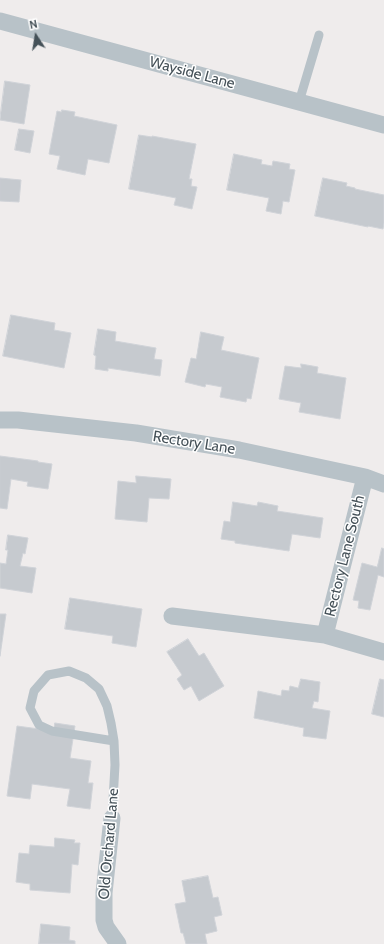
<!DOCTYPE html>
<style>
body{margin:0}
#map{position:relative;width:384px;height:944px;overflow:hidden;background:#efecec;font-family:Cabin,sans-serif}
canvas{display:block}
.north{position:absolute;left:16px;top:16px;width:40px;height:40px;-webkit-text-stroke:3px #fff;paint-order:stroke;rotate:348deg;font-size:11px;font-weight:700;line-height:16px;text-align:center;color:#455158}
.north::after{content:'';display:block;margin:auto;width:14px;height:18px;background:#455158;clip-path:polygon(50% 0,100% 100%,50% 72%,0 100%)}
</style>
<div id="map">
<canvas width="384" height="944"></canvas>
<div class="north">N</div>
</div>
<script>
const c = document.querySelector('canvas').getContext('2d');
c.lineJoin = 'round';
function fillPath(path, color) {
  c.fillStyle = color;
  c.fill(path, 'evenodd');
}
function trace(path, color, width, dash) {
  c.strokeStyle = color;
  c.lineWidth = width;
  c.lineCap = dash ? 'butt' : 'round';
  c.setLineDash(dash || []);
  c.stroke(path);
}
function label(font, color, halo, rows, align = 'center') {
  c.font = font + ' Cabin,sans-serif';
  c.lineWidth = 3;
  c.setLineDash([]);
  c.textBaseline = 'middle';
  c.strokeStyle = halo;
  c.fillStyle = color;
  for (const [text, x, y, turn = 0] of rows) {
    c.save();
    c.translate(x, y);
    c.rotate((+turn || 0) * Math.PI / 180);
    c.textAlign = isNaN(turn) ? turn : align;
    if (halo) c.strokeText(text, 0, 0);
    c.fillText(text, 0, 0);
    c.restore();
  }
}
const building = new Path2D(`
 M5,81l25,4 -6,39 -24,-4z
 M62,110l13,2 -1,4 43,9 -8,38 -21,-4 -3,16 -28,-6 3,-13 -11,-2 8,-43 4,1z
 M19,129l15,2 -4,22 -15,-3z
 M139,135l13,2v-1l44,8 -7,35h3l-1,7 6,1 -5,22 -18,-4 2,-7 -47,-9z
 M234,154l28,6 -1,4 11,2 1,-5 17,3 -1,5 6,1 -6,32 -6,-1 -2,13 -15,-3 3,-13 -42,-8z
 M0,178l21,2 -2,22 -19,-1z
 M323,178l24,5 -1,3 9,2v1l29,6v28l-1,6 -15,-3v1l-53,-11z
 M11,315l44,8 -1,7 17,3 -7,35 -61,-12z
 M98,329l18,3 -1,9 41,7 -2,11 8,1 -2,16 -52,-8v3l-13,-2 1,-13 -2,-1z
 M201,332l23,5 -3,13 38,8 -8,41 -4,-1 -1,4 -26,-5 2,-10 -16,-3 -1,3 -20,-5 6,-24 5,1z
 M301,364l17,3 -1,6 29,5 -6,41 -41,-7 2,-9 -22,-4 6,-33 16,2z
 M0,456l38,5v1l14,2 -4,25 -21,-3 1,-4 -17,-3 -4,30 -7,-1z
 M136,476l35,3 -2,20 -20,-1 -2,24 -32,-3 3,-38 18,2z
 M233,502l24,4 1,-4 20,4 -1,5 46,7 -3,20 -28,-4 -3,17 -54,-8v-2l-14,-2 3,-18 6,1z
 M8,535l20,3 -3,16 -2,-1 -3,13 16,2 -4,25 -32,-5v-25l6,1 2,-14h-2z
 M382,548l2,1v28l-6,-2 -8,35 -12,-2 1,-7 -6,-1 9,-37 15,4z
 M70,598l72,11 -6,38 -24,-4 1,-7 -48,-7z
 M0,614h6l-6,42z
 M188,639l11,17 5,-3 20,33 -25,15 -8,-15 -7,4 -7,-11 5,-4 -15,-23z
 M301,679l19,3 -2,20 -4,-1 -2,7 18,3 -4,28 -23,-3 1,-8 -50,-10 4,-27 23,5 1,-6 7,1 1,-5 8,2z
 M380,679l4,1v37l-12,-3z
 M55,723l20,3 -5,32 21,3 -3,22h5l-3,26 -23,-3 3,-17 -38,-5 -2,15 -23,-3 10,-70 37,5z
 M55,838l20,2 -1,3h6l-2,22 -6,-1 -2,29 -40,-3v-6l-14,-2 3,-29 10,1 1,-9 24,2z
 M208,876l5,22 5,-1 4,18 -8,2 3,14 -12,3 2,10h-21l-3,-11h-2l-6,-29 11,-2 -4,-21z
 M41,924l29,3 -1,13 6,1v3h-36z`);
fillPath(building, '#c6cacf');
trace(building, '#d0d3d8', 1);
trace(new Path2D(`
 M299,102l20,-67
 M112,818l3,-53 -1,-24 -3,-18 -4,-17 -8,-17 -13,-11 -17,-7 -21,4 -14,16 -4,17 9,17 13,6 62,10`), '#b8c2c8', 9);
trace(new Path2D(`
 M0,21l384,104
 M0,420h18l118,13 103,17 126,27 19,7
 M172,616l153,19 59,17
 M325,635l40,-158
 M112,818l-8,75v27l2,7 12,17`), '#b8c2c8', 17);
label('15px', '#455158', '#fff', [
 ["Wayside Lane",192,73,15],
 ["Rectory Lane",194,443,9],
 ["Rectory Lane South",345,556,-76],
 ["Old Orchard Lane",109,844,-85]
]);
</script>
